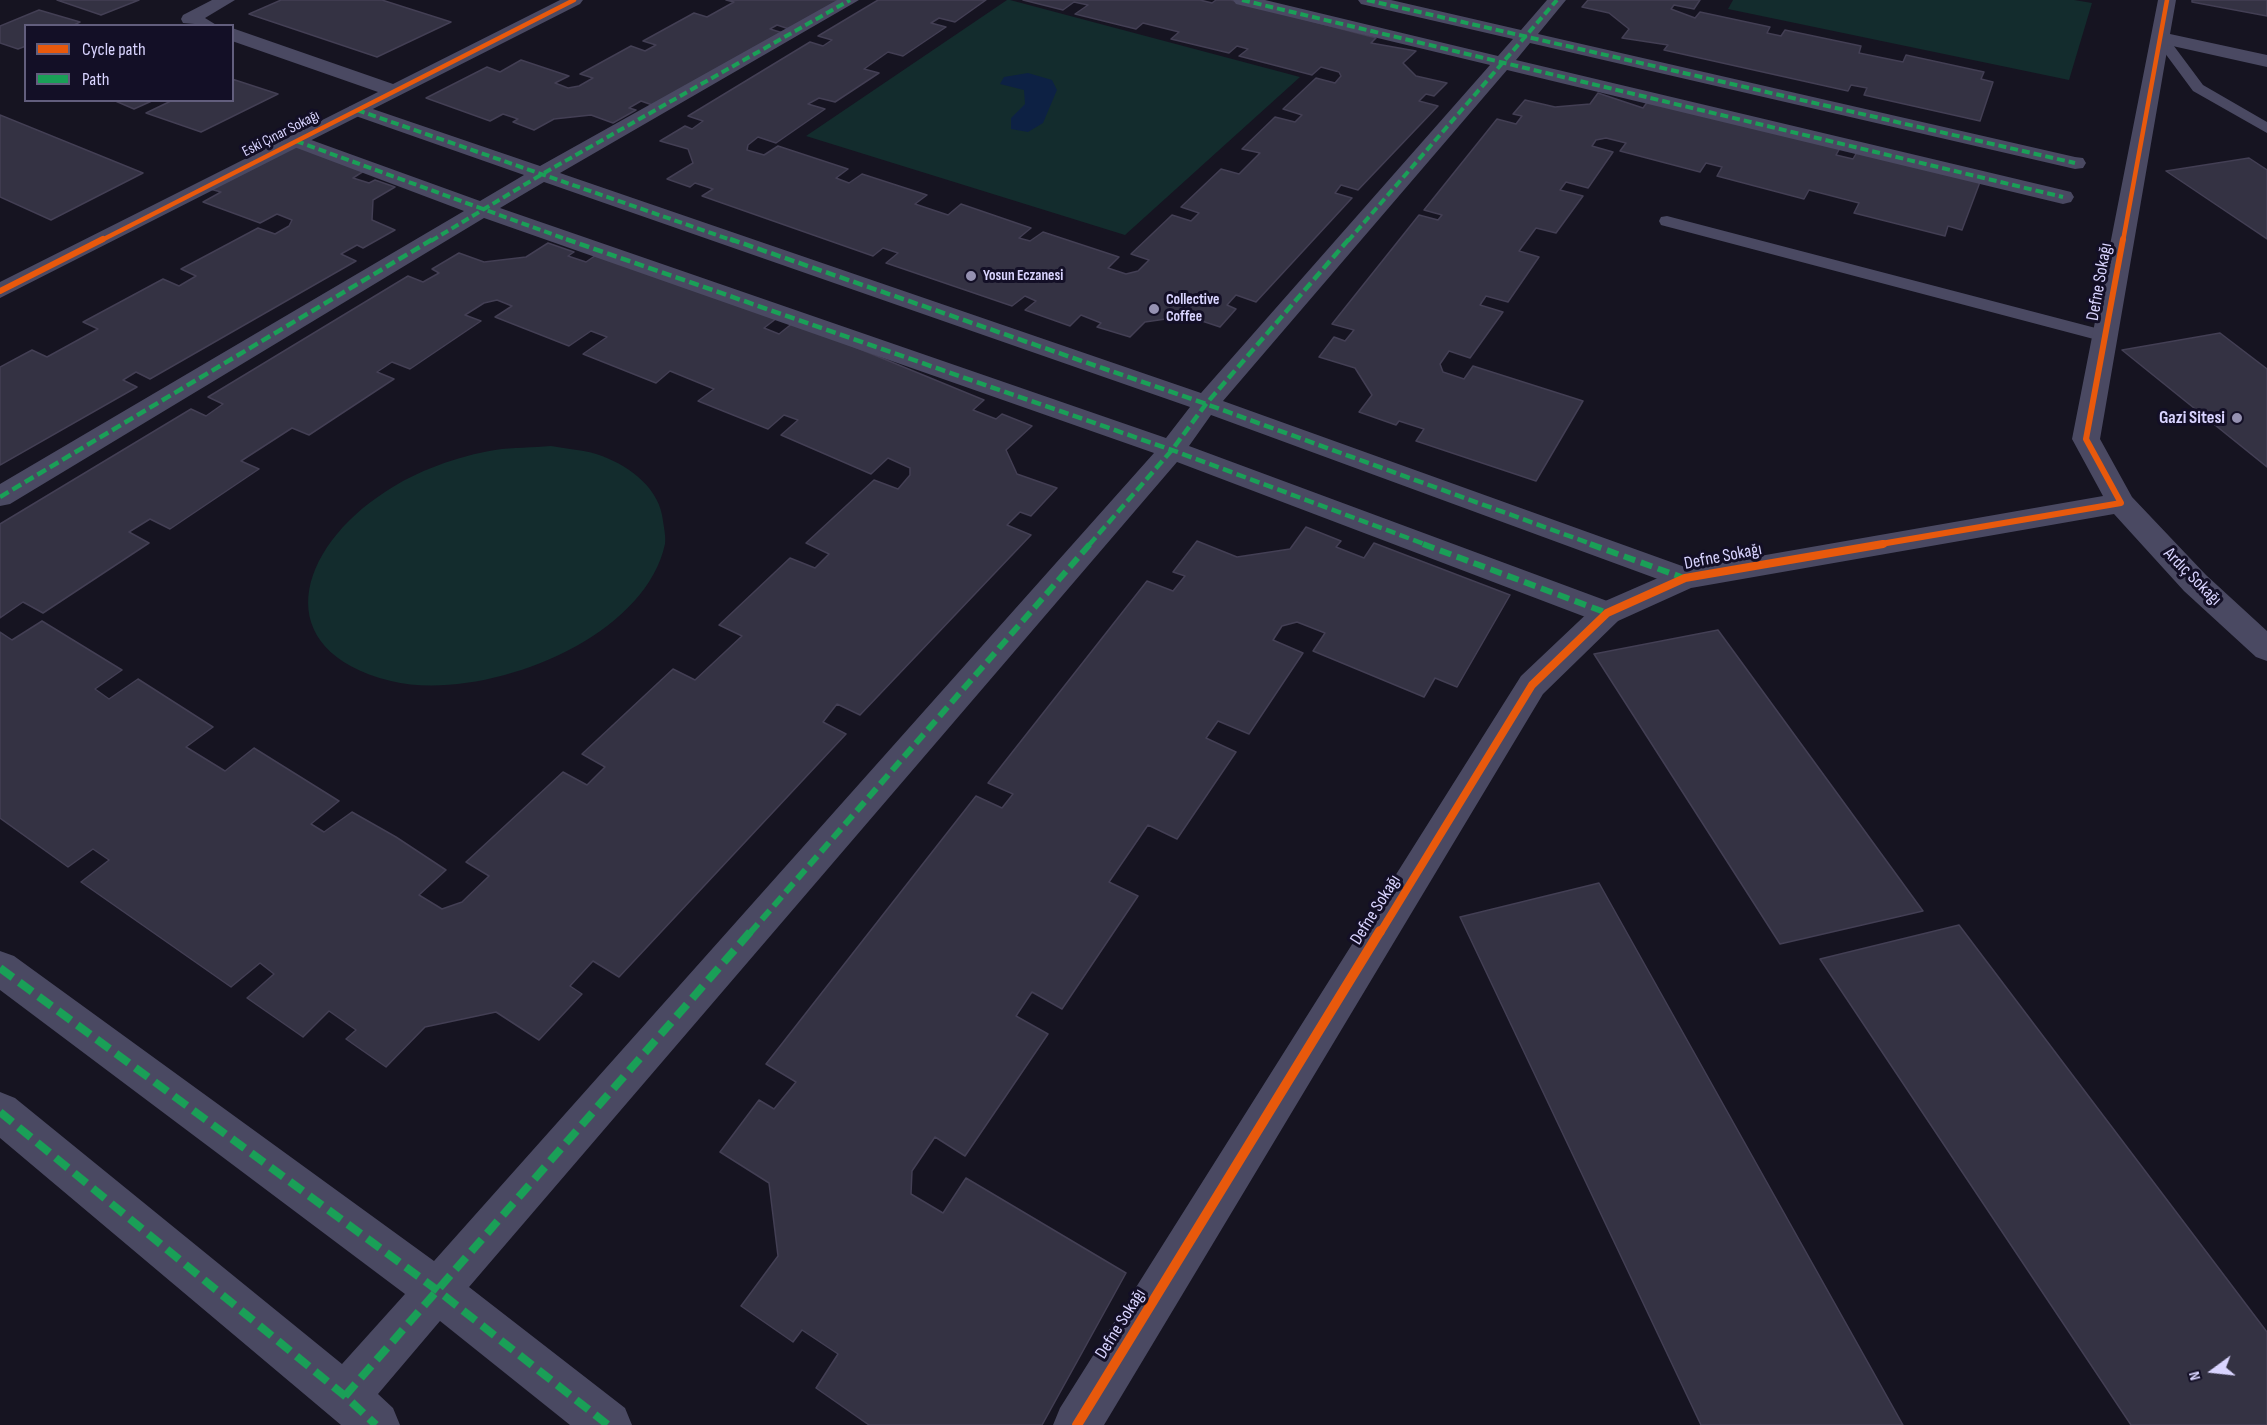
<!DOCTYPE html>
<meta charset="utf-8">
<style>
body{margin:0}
#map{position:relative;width:2267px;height:1425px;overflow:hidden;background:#161421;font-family:"Sofia Sans Condensed",sans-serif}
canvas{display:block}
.legend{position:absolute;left:24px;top:24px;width:210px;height:78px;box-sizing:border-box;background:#130f26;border:2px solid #625e7d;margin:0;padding:8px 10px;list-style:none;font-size:18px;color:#d9d4ff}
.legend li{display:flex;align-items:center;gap:12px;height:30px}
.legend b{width:30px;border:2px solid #625e7d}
.north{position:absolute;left:2183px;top:1341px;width:60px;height:60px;-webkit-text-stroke:4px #130f26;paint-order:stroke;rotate:255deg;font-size:16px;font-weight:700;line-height:24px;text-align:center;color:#d9d4ff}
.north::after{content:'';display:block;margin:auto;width:21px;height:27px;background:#d9d4ff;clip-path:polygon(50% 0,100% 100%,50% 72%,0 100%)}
</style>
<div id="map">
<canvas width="2267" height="1425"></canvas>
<ul class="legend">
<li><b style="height:8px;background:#e8590c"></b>Cycle path</li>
<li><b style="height:8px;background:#1a9f57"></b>Path</li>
</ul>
<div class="north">N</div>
</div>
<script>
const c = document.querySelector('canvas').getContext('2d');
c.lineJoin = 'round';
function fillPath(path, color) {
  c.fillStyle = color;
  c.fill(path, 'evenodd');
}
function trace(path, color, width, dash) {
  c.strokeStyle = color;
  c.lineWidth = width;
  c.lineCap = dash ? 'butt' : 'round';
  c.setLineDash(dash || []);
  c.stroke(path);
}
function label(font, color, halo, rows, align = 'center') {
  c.font = font + ' "Sofia Sans Condensed",sans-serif';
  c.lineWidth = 6;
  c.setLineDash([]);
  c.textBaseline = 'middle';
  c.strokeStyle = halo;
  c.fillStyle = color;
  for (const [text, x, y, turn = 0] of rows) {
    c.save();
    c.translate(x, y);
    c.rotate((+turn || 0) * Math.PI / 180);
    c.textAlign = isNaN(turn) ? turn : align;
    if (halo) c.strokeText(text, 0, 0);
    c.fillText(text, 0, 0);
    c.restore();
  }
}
fillPath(new Path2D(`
 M1007,0h3l290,77 -175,158 -319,-99z
 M1733,0h341l18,3 -23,77 -341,-71z
 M551,446c16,3 36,4 51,10 29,11 58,33 61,65 1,7 3,16 2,23 -21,98 -185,159 -274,137 -125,-31 -93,-133 -6,-189 31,-21 73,-36 110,-42 18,-3 38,-2 56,-4z`), '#132c2d');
fillPath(new Path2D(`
 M1028,73l24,7 5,10 -14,33 -15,9 -17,-3v-11l14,-14 -1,-14 -24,-6 4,-7z`), '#0d2144');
const building = new Path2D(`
 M57,0h82l-38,15z
 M281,0h101l69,22 -74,35 -128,-43z
 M726,0h114l-51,29 -12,-4 -7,4 13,4 -128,73 -14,-5 -12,7 7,2 -23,13 -22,-8 -37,4 -20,11 -21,-8 5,-3 -15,-5 -13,7 -64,-23 61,-31 13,5 21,-12 48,16 -14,7 13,5 11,-2 14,-8 -13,-4 51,-28 14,5 11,-6 -13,-4 51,-28 13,4 27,-15z
 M878,0h108l-31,22 -16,-4 -8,5 15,4 -43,29 -15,-4 -24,17 15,4 -44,29 -16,-4 -11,6 17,5 -49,34 -18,-6 -10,8 -1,5 17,5 14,-9 70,23 -12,9 13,5 13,-9 65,21 -12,9 33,11 13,-11 70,24 -12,10 11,3 13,-9 76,25 -11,11 18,6 12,-3 11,-11 -18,-6 41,-39 19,6 8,-8 -18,-6 40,-38 18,5 21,-21 -18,-4 33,-32 20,5 7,-7 -19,-6 33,-31 19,5 6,-7 -2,-4 -18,-5 -9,8 -73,-19 9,-7 -11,-3 -8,7 -58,-14 8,-7 -36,-9 -7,6 -61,-15 13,-9 -14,-3 -11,8 -40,-10h177l12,3 4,-3h15l145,38 -5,5 45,8 -13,12 13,13 31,7 -13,13 -8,-2 -7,7 19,5 -80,84 -17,-5 -6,8 17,5 -96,104 -20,-7 -9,10 9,4 -16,18 -33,-11 -42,6 -15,15 -33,-10 4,-4 -20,-8 -11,11 -45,-16 11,-9 -11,-5 -13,10 -126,-43 12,-10 -15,-5 -10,8 -171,-60 11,-7 -18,-6 -5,4 -23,-8 26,-16 -5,-14 -28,-8 25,-15 7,3 11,-8 -15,-5 122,-74 13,4 9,-6 -14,-4z
 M1588,0h112l-6,9 -20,-4 -3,4 24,9 5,-6 70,15 -3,6 14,3 4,-6 76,16 -2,7 44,9 3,-7 78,17 -3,7 12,3 -13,39 -116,-26 3,-7 -16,-3 -3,6 -184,-41 4,-5 -46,-7 7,-9 -20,-16 -27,-6z
 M2192,0h75v16l-75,-14z
 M39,10l41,12 -8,4h-46v20l-8,3 -18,-6v-17z
 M232,79l46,15 -77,38 -55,-19 27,-13h59z
 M1598,93l45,15 5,-7 192,47 -4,7 17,4 4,-7 123,30 -18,48 -14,-4 -3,10 -91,-23 5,-10 -50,-13 -5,9 -87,-23 5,-9 -16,-4 -6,9 -80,-21 6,-8 -20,-5 -10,2 -4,6 21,6 -25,36 -22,-6 -6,8 23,6 -27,37 -20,-5 -17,23 20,6 -31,45 -22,-6 -6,9 23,7 -33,46 -21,-7 -9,13 3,8 21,7 9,-13 110,35 -47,80 -120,-40 8,-12 -25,-8 -3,4 -37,-13 13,-17 -17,-27 -36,-11 15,-20 11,4 9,-11 -22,-6 87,-109 19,5 4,-5 -18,-5 73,-91 19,5 6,-8 -9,-2 12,-14 30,7 35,-3z
 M113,100h41l-20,9z
 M0,115l143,58 -92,47 -51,-23z
 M296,144l71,25 -14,9 16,5 6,-3 20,7 -22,13 -1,20 23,10 -32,18 -6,-3 -16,9 15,7 -206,118 -14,-7 -13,8 14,7 -137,78v-98l32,-17 15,7 51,-28 -15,-7 80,-43 16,7 17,-10 -15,-7 77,-41 17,6 14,-8 3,-6 -15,-6 -17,9 -57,-21 18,-10 -11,-3z
 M2249,158l18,12v69l-101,-68z
 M548,243l26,9 -6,4 18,6 13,-9 178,65 -13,10 15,6 15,-12 190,78 -11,10 23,9 6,-5 30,12 -26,24 11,24 40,14 -26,28 -11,-4 -13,13 24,10 -171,180 -23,-11 -14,18 23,12 -227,243 -26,-16 -23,25 12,8 -43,46 -43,-28 -71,15 -39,40 -40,-28 10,-9 -27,-19 -26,26 -56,-39 27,-24 -14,-11 -29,24 -150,-105 28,-22 -16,-11 -25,18 -68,-49v-186l12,8 30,-19 80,49 -27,19 14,10 29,-20 75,48 -27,20 39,24 29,-23 85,53 -28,23 13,8 28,-20 44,25 50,33 -27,25 23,14 20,-7 27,-26 -23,-14 97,-90 24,13 18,-18 -23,-13 91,-85 22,11 47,-44 -23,-11 71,-67 25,10 14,-14 -23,-11 68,-63 24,9 12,-14v-7l-22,-10 -17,16 -90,-39 17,-15 -14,-5 -16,14 -70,-28 16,-12 -44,-18 -14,12 -73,-29 24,-17 -16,-6 -22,15 -74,-29 17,-11 -15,-6 -13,3 -19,12 16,6 -71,48 -18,-7 -15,10 17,7 -85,56 -17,-7 -51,33 18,8 -89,60 -20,-10 -21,13 20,11 -106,70 -20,-11 -23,16v-94l191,-115 15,7 17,-12 -15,-7 200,-121 15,6 16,-9 -7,-4 27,-16 25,9 42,-5z
 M2220,333l47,36v98l-145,-117z
 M1306,527l35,14 -5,6 28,11 10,-15 136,52 -53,92 -22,-9 -11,19 -111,-46 12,-18 -28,-11 -15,4 -9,14 30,13 -54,81 -31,-13 -12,17 30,14 -59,87 -29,-14 -39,57 29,14 -76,113 -30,-17 -16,24 32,18 -83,122 -30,-19 -23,34 -1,23 32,19 23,-35 160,95 -84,152h-173l-53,-37 22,-34 -36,-24 -9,12 -52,-36 37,-50 -9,-73 -49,-31 39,-52 15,9 22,-27 -30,-18 210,-268 26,12 11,-14 -25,-11 159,-202 26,10 12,-15 -12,-4 24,-31 40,16 53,-8z
 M1718,630l205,281 -143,33 -186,-290z
 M1599,883l304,542h-202l-241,-508z
 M1959,925l308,407v93h-136l-311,-466z`);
fillPath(building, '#343243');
trace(building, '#433f54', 1.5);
fillPath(new Path2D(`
 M2160,33l5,1 38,51 64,37v11l-74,-42 -40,-54z
 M1667,216l444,116 3,4 -9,6 -444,-117 -2,-4 2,-4z`), '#4a4962');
fillPath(new Path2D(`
 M837,0h22l-299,173 641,220 289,-328 -254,-61 -3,-4h32l233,56 15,-17 -152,-35 -3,-4h33l130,30 26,-30h19l-28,34 537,123 8,1 3,5 -3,5 -8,1 -545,-126 -14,17 547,130 8,2 3,5 -3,5 -8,2 -556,-134 -284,331 473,170 4,7 -4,7 -11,4 -11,-4 -463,-170 -22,31 429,159 4,8 -4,8 -11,3 -11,-3 -419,-159 -708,825 156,121 7,17h-62l-130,-104 -62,73 15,14 7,17h-59l-341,-287v-46l15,6 327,266 63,-70 -405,-304v-39l14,5 420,305 720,-808 -670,-235 -474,286 -10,2v-22l464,-273 -175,-66 -4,-4 4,-4h14l177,64 44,-26 -174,-61 -3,-4 3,-4h14l176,60zM544,182l646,225 -24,31 -666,-230z`), '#4a4962');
fillPath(new Path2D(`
 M212,0h23l-30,18 13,8 -35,-3 -2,-4 2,-4z
 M560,0h23l-3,4 -580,294v-16l378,-190 -146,-51v-13l161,56z
 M2158,0h18l-6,34 97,21v12l-99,-22 -68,394 32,58 74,78 61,56v30l-11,-4 -72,-66 -70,-77 -423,74 -73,33 -75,73 -439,731h-51l7,-17 461,-732 75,-71 78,-34 429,-75 -31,-57z`), '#4a4962');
trace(new Path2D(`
 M1242,0l821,197
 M1367,0l708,163
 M357,110l377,131
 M296,141l275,100
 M431,241l113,-68 306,-173
 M1348,241l209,-241`), '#1a9f57', 4, [8, 4]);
trace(new Path2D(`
 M566,239l606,211 255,95
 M730,239l476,165 388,141
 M0,497l433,-258
 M1089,545l83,-95 34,-46 143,-165`), '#1a9f57', 4.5, [10, 4.5]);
trace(new Path2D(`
 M1423,544l184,69
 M1590,544l94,34
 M750,933l340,-389`), '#1a9f57', 6, [12, 6]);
trace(new Path2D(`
 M0,968l437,322 171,135
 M0,1112l345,284 31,29
 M345,1396l406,-465`), '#1a9f57', 8, [16, 8]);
trace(new Path2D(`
 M100,241l474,-241
 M2123,241l44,-241`), '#e8590c', 4.5);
trace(new Path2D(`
 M0,291l103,-52
 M1875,545l246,-42 -35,-64 37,-200`), '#e8590c', 6);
trace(new Path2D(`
 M1380,933l152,-248 75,-72 78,-35 198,-34`), '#e8590c', 8);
trace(new Path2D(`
 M1077,1425l303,-494`), '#e8590c', 10);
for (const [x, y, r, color] of [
 [971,276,6,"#9591b1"],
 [1154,309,6,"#9591b1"],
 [2237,418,6,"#9591b1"]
]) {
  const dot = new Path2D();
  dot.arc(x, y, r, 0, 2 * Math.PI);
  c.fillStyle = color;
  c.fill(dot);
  trace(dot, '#130f26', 2);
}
label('15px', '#d9d4ff', '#130f26', [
 ["Eski Çınar Sokağı",281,134,-27]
]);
label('bold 15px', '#d9d4ff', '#130f26', [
 ["Yosun Eczanesi",983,276],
 ["Collective",1166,300],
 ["Coffee",1166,317]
], 'left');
label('18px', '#d9d4ff', '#130f26', [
 ["Defne Sokağı",2100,282,-80],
 ["Defne Sokağı",1723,557,-11],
 ["Ardıç Sokağı",2192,577,45],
 ["Defne Sokağı",1376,910,-58],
 ["Defne Sokağı",1121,1324,-58]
]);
label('bold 18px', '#d9d4ff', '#130f26', [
 ["Gazi Sitesi",2225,418]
], 'right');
</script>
